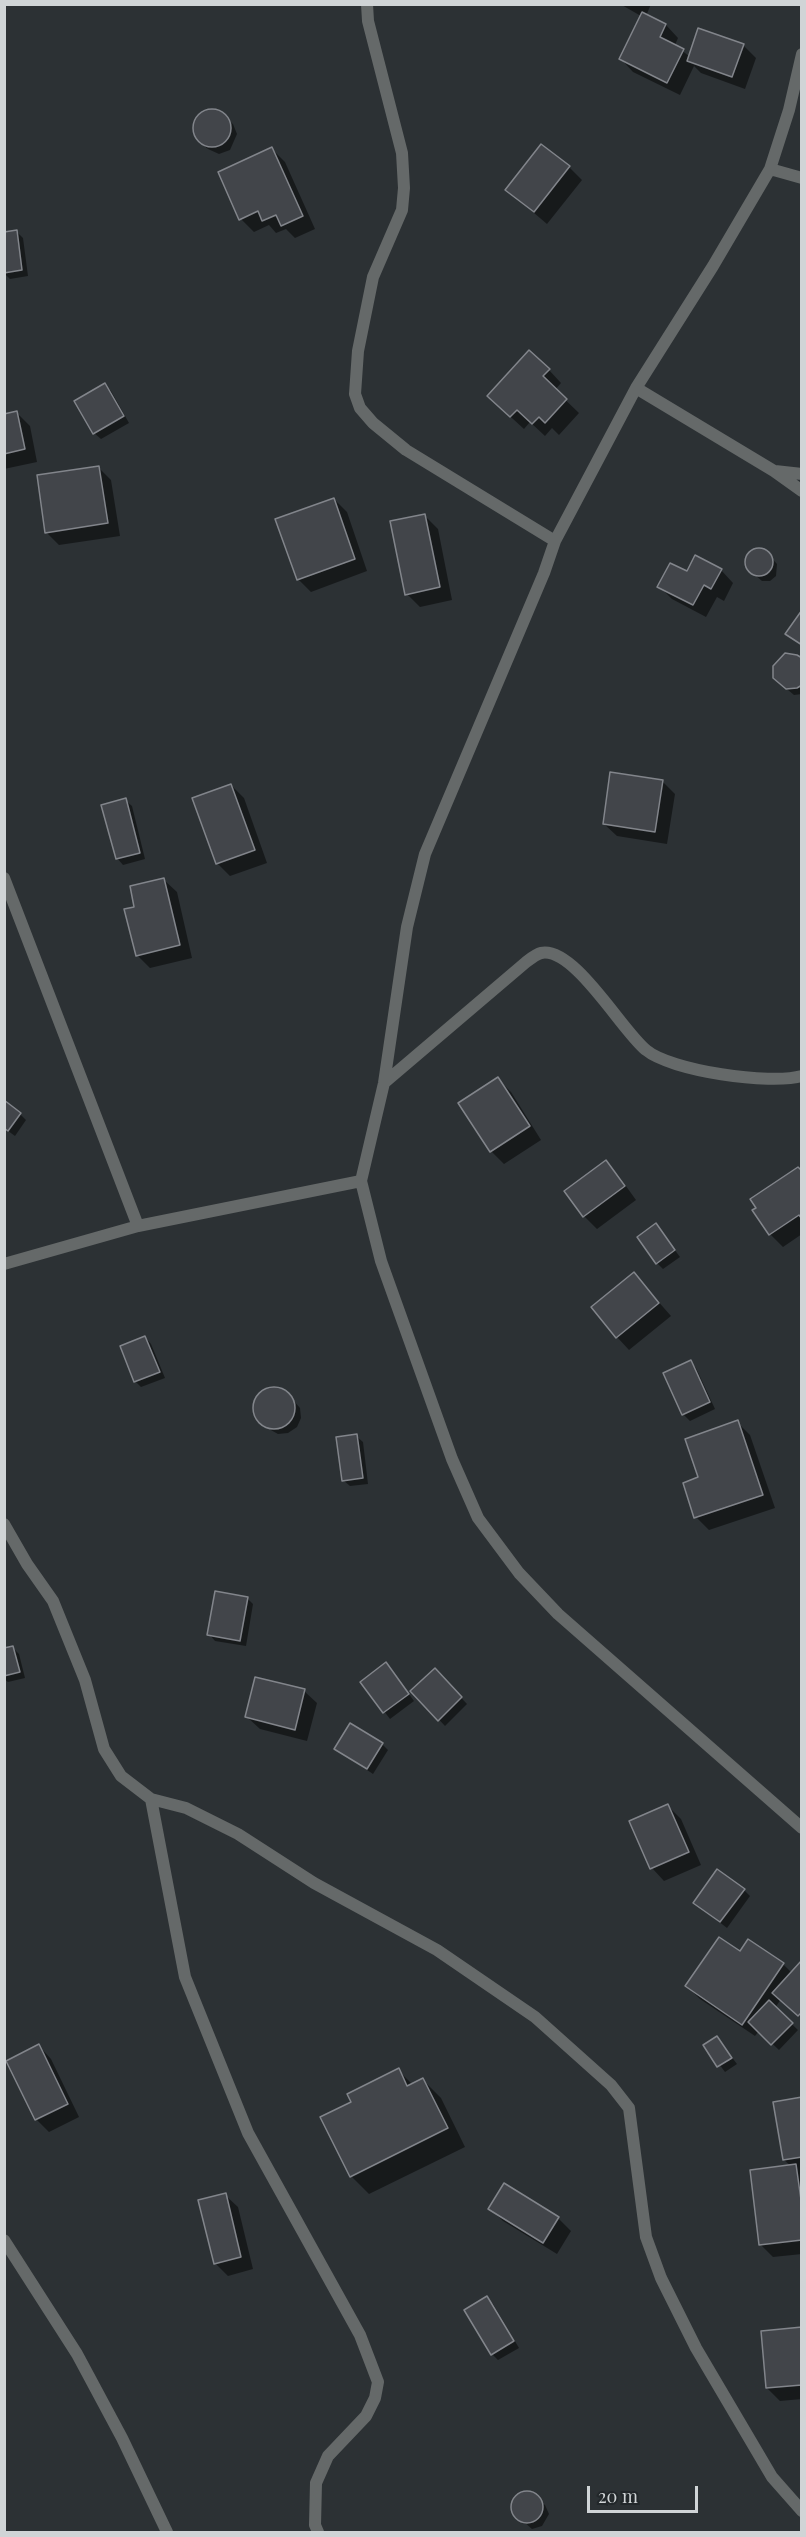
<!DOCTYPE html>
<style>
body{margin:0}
#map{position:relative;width:806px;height:2537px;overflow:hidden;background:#2c3134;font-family:"Playfair Display",serif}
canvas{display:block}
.frame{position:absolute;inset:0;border:6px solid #d0d4d6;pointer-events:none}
.scale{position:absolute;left:587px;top:2486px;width:111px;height:27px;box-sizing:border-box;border:3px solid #d0d4d6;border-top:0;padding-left:8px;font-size:18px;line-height:21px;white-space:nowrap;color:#d0d4d6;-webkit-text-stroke:4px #22272a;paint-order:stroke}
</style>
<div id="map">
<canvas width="806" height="2537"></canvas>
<div class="frame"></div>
<div class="scale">20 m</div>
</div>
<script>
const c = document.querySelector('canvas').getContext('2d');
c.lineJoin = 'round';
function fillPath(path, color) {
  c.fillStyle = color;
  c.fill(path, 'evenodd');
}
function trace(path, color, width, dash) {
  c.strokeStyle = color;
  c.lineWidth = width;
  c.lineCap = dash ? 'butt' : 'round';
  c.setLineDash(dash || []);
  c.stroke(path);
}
fillPath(new Path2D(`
 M620,4h31l-5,12 20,9 12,13 -3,7 15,12 53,-12 13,13 -11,31 -44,-16 -7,-7 -14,29 -47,-23 -12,-13 20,-43z
 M216,111l17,13 4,10 -7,16 -11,4 -11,-5 -7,-6 -6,-11 -1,-6 10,-14z
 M272,149l13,13 30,67 -20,9 -9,-9 -10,4 -7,-8 -15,7 -13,-13 -21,-46z
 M569,167l13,13 -35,44 -40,-34z
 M17,232l6,6 5,38 -18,3 -6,-6v-40z
 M549,370l12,13 -6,7 24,23 -20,22 -7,-7 -7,8 -15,-14 -6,7 -23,-21z
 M105,385l6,6 18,32 -28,16 -7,-6z
 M17,413l13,13 7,36 -33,7v-53z
 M98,467l13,13 9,56 -61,9 -13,-13z
 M334,499l13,13 20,59 -56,21 -13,-13z
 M425,516l13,13 14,71 -32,7 -13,-13z
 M753,551h12l12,13 -1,12 -6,5h-8l-14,-12 -2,-8z
 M721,570l12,13 -9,18 -7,-4 -11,20 -34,-18 -13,-13 28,-13z
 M801,659l1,35 -8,1 -13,-11z
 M662,781l13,13 -8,50 -50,-8 -13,-12z
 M231,785l13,13 23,65 -37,13 -13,-13z
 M125,800l7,6 13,53 -22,6 -6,-7z
 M164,880l13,12 15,66 -42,10 -13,-13 -1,-47z
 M498,1079l13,13 30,48 -37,24 -13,-13 -31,-47z
 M20,1114l6,6 -11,16 -11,-8z
 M606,1162l12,13 18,25 -39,29 -13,-13z
 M802,1172v62l-19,13 -13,-13z
 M656,1225l24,32 -17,12 -6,-6z
 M634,1274l37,42 -42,34 -12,-13z
 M145,1337l6,7 14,34 -24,9 -6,-6z
 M690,1362l6,6 19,41 -25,12 -7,-7 -18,-40z
 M278,1389l9,4 13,15 1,10 -4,9 -9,6 -10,1 -9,-5 -13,-14 -1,-11 5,-9 8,-5z
 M737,1422l13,13 25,73 -66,22 -13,-13 -12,-33 16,-6z
 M356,1436l7,6 5,42 -18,2 -7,-6z
 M247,1598l6,6 -7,42 -31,-5 -6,-7z
 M12,1647l7,7 6,24 -17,4 -4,-3v-29z
 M435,1670l32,34 -22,22 -33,-35z
 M392,1671l22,30 -24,18 -28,-37z
 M304,1691l13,12 -10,38 -47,-12 -13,-12z
 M382,1744l6,6 -15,24 -37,-25z
 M668,1806l13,13 20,46 -37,16 -12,-13z
 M744,1890l6,6 -23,32 -32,-25z
 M740,1954l43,10 9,9 10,-11v56l-21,-19 -6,9 23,22 -19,20 -20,-19 -4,5 -55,-37 -13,-13z
 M717,2038l20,26 -12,8 -20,-27z
 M39,2046l12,13 28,58 -30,15 -13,-13z
 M398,2070l15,15 10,-5 18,18 24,49 -96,47 -18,-18 2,-74z
 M802,2099v155l-29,3 -13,-13 31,-78 -7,-6z
 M225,2195l13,12 15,62 -25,7 -13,-13z
 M490,2208l68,10 13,13 -14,23 -54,-33z
 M486,2298l7,6 26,44 -21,12 -6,-6z
 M802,2329v70l-22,2 -13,-13z
 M530,2493l15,12 4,9 -7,12 -10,3 -17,-15 -2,-8 7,-11z`), '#0007');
const building = new Path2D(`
 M642,12l24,12 -6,13 24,12 -17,34 -48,-24z
 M698,28l46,16 -12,33 -45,-16z
 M193 128a19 19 0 1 1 38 0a19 19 0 1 1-38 0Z
 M541,144l29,22 -36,46 -29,-22z
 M272,147l31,69 -22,10 -5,-11 -14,6 -4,-10 -19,9 -21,-48z
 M17,230l5,40 -18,3v-41z
 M529,350l21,19 -7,7 24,23 -22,24 -6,-6 -7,7 -15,-14 -7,7 -23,-21z
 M105,383l19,33 -31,18 -19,-33z
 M17,411l8,38 -21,5v-40z
 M99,466l9,57 -63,10 -8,-58z
 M334,498l21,61 -58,21 -22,-61z
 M425,514l15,73 -35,8 -15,-74z
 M745 562a14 14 0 1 1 28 0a14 14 0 1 1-28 0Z
 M695,555l27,14 -11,20 -7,-4 -11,20 -36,-18 13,-24 17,8z
 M802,610v35l-17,-11z
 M785,653l12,2 5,3v27l-5,3 -11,1 -13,-11v-12z
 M610,772l53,8 -8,52 -52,-8z
 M231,784l24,66 -39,14 -24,-66z
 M126,798l14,55 -24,6 -15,-54z
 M164,878l16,67 -44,11 -12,-47 10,-2 -4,-21z
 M498,1077l32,49 -40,26 -32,-49z
 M4,1100l17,13 -13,18 -4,-3z
 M606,1160l19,26 -42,31 -19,-26z
 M798,1167l4,4v48l-3,-4 -30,20 -17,-25 4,-2 -6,-9z
 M656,1223l19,27 -19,14 -19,-27z
 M634,1272l25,31 -43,35 -25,-31z
 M145,1336l15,36 -26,10 -14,-36z
 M691,1360l19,42 -28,13 -19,-42z
 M253 1408a21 21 0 1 1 42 0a21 21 0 1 1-42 0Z
 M738,1420l25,75 -69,23 -11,-35 15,-6 -13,-38z
 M357,1434l6,44 -21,3 -6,-44z
 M215,1591l33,6 -8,44 -33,-6z
 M13,1646l7,26 -16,4v-28z
 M386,1662l23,32 -26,19 -23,-31z
 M435,1668l27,29 -24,24 -28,-30z
 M255,1677l50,12 -10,41 -50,-13z
 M350,1723l33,20 -16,26 -33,-20z
 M668,1804l21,48 -39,17 -21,-48z
 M717,1869l28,20 -25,33 -27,-19z
 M719,1937l21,14 8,-12 36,24 -42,62 -57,-39z
 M802,1960v52l-4,4 -26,-23z
 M769,2000l24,23 -22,22 -23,-23z
 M717,2036l15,22 -15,9 -14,-22z
 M39,2044l29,60 -33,16 -29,-59z
 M399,2068l8,18 16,-8 25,50 -98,49 -30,-60 31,-15 -4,-8z
 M802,2097v60l-19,3 -10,-58z
 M796,2164l6,43v33l-43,5 -9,-75z
 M504,2183l55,34 -16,26 -55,-34z
 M226,2193l15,64 -27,7 -16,-64z
 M487,2296l27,45 -23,14 -27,-45z
 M802,2327v58l-36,3 -5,-57z
 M511 2507a16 16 0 1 1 32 0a16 16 0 1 1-32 0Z`);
fillPath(building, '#42454a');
trace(building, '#82858b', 1.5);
trace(new Path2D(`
 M367,4l1,17 34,132 2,35 -2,22 -29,67 -15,74 -3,43 5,14 13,15 33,27 149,91
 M802,54l-13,56 -19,59 -57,97 -77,122 -81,153 -11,32 -119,281 -18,73 -23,156 -23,98 20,80 71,198 26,59 41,55 39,41 244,214
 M770,169l32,9
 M636,388l138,83 28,20
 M775,471l27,3
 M4,878l134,348
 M384,1083l141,-120c4,-3 11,-9 16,-10 33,-7 81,78 105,97 25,21 124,35 156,26
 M4,1264l134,-38 223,-45
 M4,1524l23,40 26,37 32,79 19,69 17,27 30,23 35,9 52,26 76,49 123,67 98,67 76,68 18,23 17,129 15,41 35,70 76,129 30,34
 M151,1799l34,178 63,156 112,202 18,47 -3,16 -9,18 -38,40 -12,27 -1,42 3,7
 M4,2240l73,114 45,84 45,94`), '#656969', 12);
</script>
